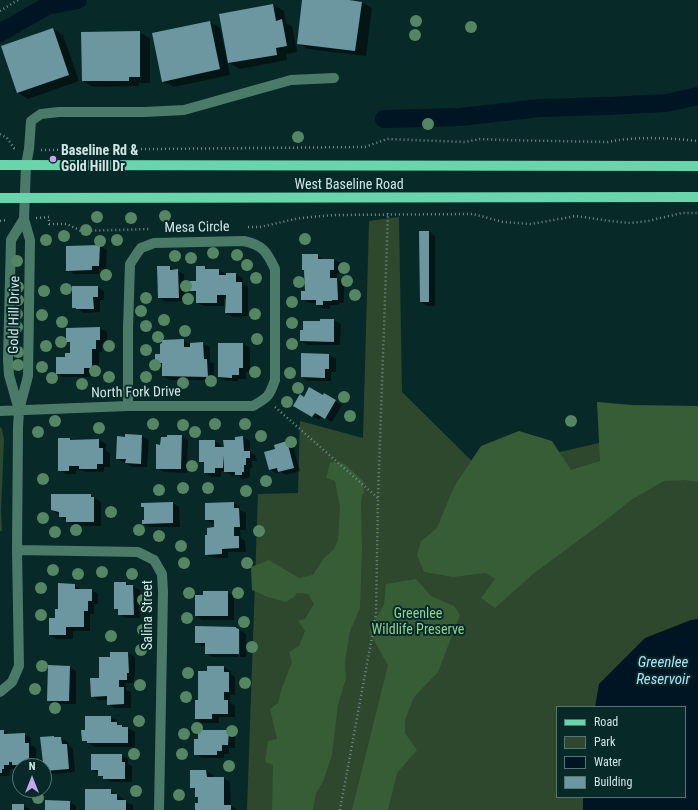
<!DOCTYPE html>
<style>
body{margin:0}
#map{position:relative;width:698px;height:810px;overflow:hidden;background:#072a28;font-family:"Roboto Condensed",sans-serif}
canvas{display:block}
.legend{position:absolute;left:556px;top:706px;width:130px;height:92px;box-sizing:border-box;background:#072a28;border:1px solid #577573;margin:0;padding:5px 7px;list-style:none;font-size:12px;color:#cfe6e4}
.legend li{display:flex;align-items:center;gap:8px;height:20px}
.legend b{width:20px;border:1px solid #577573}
.north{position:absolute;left:12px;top:758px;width:40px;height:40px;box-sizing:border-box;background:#072a28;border:1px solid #577573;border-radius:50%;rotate:0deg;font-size:11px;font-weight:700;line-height:16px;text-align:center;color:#cfe6e4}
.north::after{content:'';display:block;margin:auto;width:14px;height:18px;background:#c4a7f1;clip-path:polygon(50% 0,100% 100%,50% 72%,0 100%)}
</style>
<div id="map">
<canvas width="698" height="810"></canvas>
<ul class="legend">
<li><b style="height:5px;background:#6ad4ac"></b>Road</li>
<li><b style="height:11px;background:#2d482d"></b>Park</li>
<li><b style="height:11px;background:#001523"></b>Water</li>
<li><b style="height:11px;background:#6c97a0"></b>Building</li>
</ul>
<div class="north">N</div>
</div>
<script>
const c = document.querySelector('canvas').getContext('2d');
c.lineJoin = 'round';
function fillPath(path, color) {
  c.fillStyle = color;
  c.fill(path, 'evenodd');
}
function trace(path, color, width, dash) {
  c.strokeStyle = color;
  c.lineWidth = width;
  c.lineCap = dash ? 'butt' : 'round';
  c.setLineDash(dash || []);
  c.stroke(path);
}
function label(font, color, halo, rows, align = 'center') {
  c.font = font + ' "Roboto Condensed",sans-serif';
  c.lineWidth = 4;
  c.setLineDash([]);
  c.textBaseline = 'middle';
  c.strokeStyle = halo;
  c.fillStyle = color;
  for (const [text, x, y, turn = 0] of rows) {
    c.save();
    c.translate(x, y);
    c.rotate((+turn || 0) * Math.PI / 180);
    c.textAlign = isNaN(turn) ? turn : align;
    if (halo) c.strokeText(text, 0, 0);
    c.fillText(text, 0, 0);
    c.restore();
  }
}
fillPath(new Path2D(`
 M399,217l3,175 79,78 118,-27 99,-5v372h-451l11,-316 40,-1 2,-72 63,17 6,-217zM557,707h128v90h-128z
 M0,427l2,2 2,11 -3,71 1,20h-2z`), '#2d482d');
fillPath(new Path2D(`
 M597,402l35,3 66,1v76l-14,-2 -20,1 -33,19 -21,17 -77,57 -38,34 -14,-10 14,-19 -9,-6 -33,4 -29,-5 -7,-17 4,-14 16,-13 17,-41 27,-41 38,-15 33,10 19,29 29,-9z
 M333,462l12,2 18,17 1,12 -2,3 -1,6 1,47 -2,59 -10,23 -5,30 1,17 -8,27 -6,50 -9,27 -7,11 -3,17h-41l1,-45 -8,-3 3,-21 9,-2 -7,-30 8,-6 4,-15 10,-26 -3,-10 10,-6 6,-15 -7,-10 7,-2 9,-15 -6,-10 -11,-1 -3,4 -8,5 -18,-5 -16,-7 -1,-23 18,-7 30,18 14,-3 11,-17 10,-9 4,-9 2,-33 -5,-26 -9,-3 4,-15z
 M416,579l15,17 23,10 6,9 -22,57 -24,25 -9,23v13l12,17 -20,23 -9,37h-36l36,-145 -19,-33 15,-28 2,-20z`), '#375d37');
fillPath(new Path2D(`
 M698,619v191h-115v-13h102v-90h-90l4,-23 46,-46 46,-18z`), '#001523');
fillPath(new Path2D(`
 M303,0h37l21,2 11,6 -6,48 -58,-7 -10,-6z
 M273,5l11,6 2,12 6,3 5,26 -11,2 1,6 -47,9 -11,-6 -9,-48z
 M210,22l10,6 10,47 -56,12 -11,-6z
 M53,29l10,6 16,46 -51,18 -10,-6z
 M139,32l11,6v45h-11v3l-46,1 -10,-6z
 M428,232l7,4v70h-8l-6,-4z
 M100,246l7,4 -1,19h-7v5h-25l-7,-4v-23z
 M317,255l8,5h9l7,3v10h-4v6l7,4v20h-5v2h-9v4h-6l-7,-4v-2h-8l-7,-4 4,-7 -1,-21 -2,-1z
 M170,267l14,7 1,27 -19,1 -7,-4z
 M197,267h8l5,3h9l8,5 9,-1 7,4v6l5,3v29l-15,1 -7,-4v-14h-2v7h-20l-7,-3v-9l-6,-4 6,-8z
 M97,287l7,4v9h-4v12l-16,1 -11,-6z
 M334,320l7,4 -1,21h-32l-7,-4 3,-10 17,-9z
 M100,328l7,4v12h-5v8h-3v19h-9v6h-27l-6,-4 9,-15 5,-4v-10l-4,-3z
 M183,340l8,5 12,-1 7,3v15l4,2v16h-44l-7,-4v-10l-7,-4 5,-7z
 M219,344h24l7,4v24h-4v7h-8v2h-12l-7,-4z
 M329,355l7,4v13h-5v9h-23l-6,-4z
 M325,395l17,10 -10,17 -10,-6 -3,4 -25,-15 30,-9z
 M126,435l16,1 7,4 -2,27h-14l-16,-8z
 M181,436l7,4 -1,33 -23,-1 -7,-4 4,-22z
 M236,437h7l7,4v11l6,4 1,5h-5v7h-2v8h-1v2l-7,1 -5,-4 -5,1 -7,-5h-4v6h-9l-7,-4v-9l-5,-3 14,-20 7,4v3h4l11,-7z
 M70,439l3,2 26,-1 7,4v7l4,2v14h-6v5h-17l-5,-2h-6v4h-10l-7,-4z
 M286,442l7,4 7,25 -14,4 -5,-3 -5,1 -6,-4 6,-19z
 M90,495l11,7v24h-27l-22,-16z
 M173,503l6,4 1,20h-30l-7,-3 2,-3v-13l-3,-1z
 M233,503l7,4v3l6,3v17h-6l1,8 4,3 1,11h-18v6h-15l-7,-4 2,-18 7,-8v-4l-9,-4z
 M126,583l14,7v28h-14l-7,-4v-3l-4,-3z
 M75,585l7,5h9l7,4v10h-4v10h-4v17h-17v8h-16l-7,-4 9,-25z
 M227,592l7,4v24h-32l-6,-4z
 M236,628l4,2h-2v27h-25l-7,-4v-7h-4l-6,-4z
 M240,630l6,4v23h-6z
 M111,653h17l7,4v19h-1v7h-8v7l5,2v16h-16l-7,-4v-4h-10l-6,-4 19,-38z
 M70,667l6,4v33h-21l-7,-4z
 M224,667l7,4v3l4,3v18h-5v8l5,2v12h-16v6h-17l-6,-4 3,-18z
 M110,717l7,3v3l18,9v15h-40l-12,-7 3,-9z
 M0,731h4l7,4 13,-1 7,4v7l5,3v16h-6v2h-10v2l-4,-2v3h-6v4h-1v3h-9z
 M228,731l7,4v13h-6v6h-5v4h-22l-7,-4 4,-14z
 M53,737l3,1h5l7,4 1,4 4,3 2,23 -23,2 -7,-4z
 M121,755l7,4v5l4,2v16h-21l-19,-12z
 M191,771h15l7,4v3h11l6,4 1,24 6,4h-41l3,-7v-5l-3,-2v-6l-5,-3z
 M110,790l14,9v2l9,4v5h-47z
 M70,802l6,4v4h-30z
 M24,805l7,5h-18z`), '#0007');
trace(new Path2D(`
 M0,33l47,-27 31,-6
 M384,119l76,-2 80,-9 67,-2 59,-3 32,-7`), '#001523', 18);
fillPath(new Path2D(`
 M302,0h47l13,2 -7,49 -58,-7z
 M273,4l3,17 6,-2 5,27 -11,2 1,7 -49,8 -9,-49z
 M210,21l10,48 -58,13 -10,-49z
 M53,28l16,47 -52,18 -16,-47z
 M140,31v46h-11v4h-47l-1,-49z
 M419,231h10v71h-9z
 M100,245l-1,21h-7v4l-26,1v-25z
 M302,254h16v5h16v11h-4v8h7l1,22h-6v1h-9v4h-7v-5h-15v-9h4l-1,-21h-2z
 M157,266h13v4l8,-1 1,29h-21z
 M196,266h9v3h14v6h7v-2h10v9h6v31h-17l1,-18h-9v8h-21v-12h-6v-10h6z
 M72,286h26v11h-5l1,12h-18v-1h-4z
 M320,319h14v23l-34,-1v-11h3v-9h17z
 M100,327v13h-4v9h-4v19h-8v6h-28v-17h9v-4h5v-11h-4v-14z
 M184,339v8h6v-4l13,-1 1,17h3l1,18 -46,-1v-13h-7v-9h5v-10l2,-1v-3z
 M218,343h25v25h-4v7h-7v3l-14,-1z
 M301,353l28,1v15h-4v9l-24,-1z
 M309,387l14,8 1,-2 12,7 -11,19 -10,-6 -3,4 -19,-11 7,-12 4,3z
 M125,434l17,1 -1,29 -16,-1 1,-4h-10l1,-23 8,1z
 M167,435h15l-1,34h-25v-25l4,1 1,-8h6z
 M243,436l1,15h6v7h-4v7h-2v7h-2v3h-7v-3h-11v-17l-1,13h-8v5h-11v-11h-5v-22h16v7h9l-1,-7h12v-3z
 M58,438h12v2l29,-1v9h4v16h-6v5h-18v-3h-10v5h-11z
 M287,441l7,27 -16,4 -1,-4 -8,2 -5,-18 11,-3 -1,-4z
 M51,494h40v3h3v25h-28v-5h-7v-5l-8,-2z
 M173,502v21l-31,1v-4h2v-13h-3v-4z
 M234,502v6h5l1,19h-6v9h5v12l-17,1v5l-17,1v-20h2v-7l7,-1v-7h-9v-17z
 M114,582h12v3h7l1,30h-16v-6h-4z
 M58,583l17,1v5h17v12h-4v10h-4v16h-18v8h-17v-17h6v-9h3z
 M203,591h25v25h-33v-21h8z
 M195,626l41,1v1l3,1v25h-34v-11h-10z
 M110,652h18l1,21h-2v7h-8v7h5v17l-17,1v-9l-16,1 -1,-19h9v-21h11z
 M48,665l22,1 -1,35h-22z
 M207,666h17v6h5v20h-5v8h4v14h-16v5h-17v-19h3v-29h9z
 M85,716h26v6h6v3h5v2h6v16h-41v-2h-5l-1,-11h4z
 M0,730h4v4l21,-1v10h4v17h-6v5h-11v-3h-3v3h-5v4h-2v4h-2z
 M198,730h31l-1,15h-6v6h-5v4h-23v-16h4z
 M54,736v1h7l1,7h5l2,25 -25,2 -4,-34z
 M91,754h31v8h3v17h-22v-3h-5v-6h-7z
 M190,770h16l1,7h17v28h7v5h-36v-7h3v-6h-3v-9h-5z
 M85,789h26v5h6v6h9v10h-41z
 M45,800l25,1v9h-25z
 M12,804h12v6h-12z`), '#6c97a0');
trace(new Path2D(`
 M0,11l18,-11
 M0,134l7,4 7,10h2
 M41,150l324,-3 22,-8 78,3 15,-3 22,1 106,2c29,-6 61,-4 90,-1
 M36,218l13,-1v7h18l14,7 70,-2
 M0,221l7,-1
 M248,227h12l40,-9 34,-3 139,-1 30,8 28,2 45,-8 34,5 20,2 18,-2 34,-8h16
 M275,407l103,91
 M340,810l36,-195 2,-117 10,-285`), '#708d8b', 2.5, [1, 3]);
trace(new Path2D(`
 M19,410l-10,-35 -1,-16 3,-119 13,-21
 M0,411l128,-5h125c15,-9 16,-9 22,-26v-111c-8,-17 -12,-24 -31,-28l-90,2 -13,5 -3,4 -8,12 -2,64v78
 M17,550l121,2 16,8 8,14 1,18 -4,218
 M0,692l12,-10 7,-16 -2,-116 1,-122 1,-18 9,-34 2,-136 -6,-21 2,-54 3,-16 2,-28 10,-7 18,-2h86l39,-2 107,-30 43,-2`), '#4b7b68', 10);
trace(new Path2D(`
 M0,165l698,1
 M0,198l698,-1`), '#6ad4ac', 10);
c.fillStyle = '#558563';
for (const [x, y] of [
 [416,21],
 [471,27],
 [415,35],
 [428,124],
 [298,137],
 [165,216],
 [97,217],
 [131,218],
 [86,230],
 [64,236],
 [305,239],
 [46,240],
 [117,240],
 [100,241],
 [213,253],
 [237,255],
 [175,256],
 [191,258],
 [17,261],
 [247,265],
 [344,268],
 [106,275],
 [256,278],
 [347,281],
 [299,282],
 [186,286],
 [18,287],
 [66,289],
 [44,291],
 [355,295],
 [146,298],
 [188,299],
 [18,300],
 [292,302],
 [141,311],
 [17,314],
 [255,314],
 [42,315],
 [164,320],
 [62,322],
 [292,323],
 [146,326],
 [17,327],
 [185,331],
 [158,337],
 [257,339],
 [61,342],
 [292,344],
 [46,346],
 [109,346],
 [146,350],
 [18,352],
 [18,365],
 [155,365],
 [42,367],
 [95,371],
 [255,372],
 [290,373],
 [109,377],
 [146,377],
 [52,378],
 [211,381],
 [183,383],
 [82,384],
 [298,388],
 [344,397],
 [287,402],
 [350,416],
 [55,421],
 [571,421],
 [153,424],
 [215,424],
 [245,424],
 [183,425],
 [99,428],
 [38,432],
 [195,432],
 [261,436],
 [291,442],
 [192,466],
 [43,479],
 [266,481],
 [183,488],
 [208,488],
 [159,490],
 [246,491],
 [111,512],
 [43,518],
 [76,530],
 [139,530],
 [259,531],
 [55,532],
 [159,536],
 [181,546],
 [184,563],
 [247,563],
 [53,570],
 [102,572],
 [78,574],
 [132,574],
 [41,588],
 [189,593],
 [238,593],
 [143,600],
 [41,615],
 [187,618],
 [244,622],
 [143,630],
 [111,636],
 [252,647],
 [141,650],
 [42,666],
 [188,673],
 [245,683],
 [140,685],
 [35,689],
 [186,697],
 [55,708],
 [139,721],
 [197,728],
 [232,731],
 [184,734],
 [134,754],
 [182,754],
 [229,766],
 [136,791],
 [179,795],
 [38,798]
]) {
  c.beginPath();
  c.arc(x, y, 6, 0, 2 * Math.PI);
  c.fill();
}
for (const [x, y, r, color] of [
 [53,159,4,"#c4a7f1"]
]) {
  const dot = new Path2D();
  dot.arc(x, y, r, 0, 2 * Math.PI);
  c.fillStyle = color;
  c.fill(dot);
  trace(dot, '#072a28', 1.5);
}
label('bold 14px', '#cfe6e4', '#072a28', [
 ["Baseline Rd &",61,151],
 ["Gold Hill Dr",61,167]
], 'left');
label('14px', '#cfe6e4', '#072a28', [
 ["West Baseline Road",349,185],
 ["Mesa Circle",197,228,-1],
 ["Gold Hill Drive",15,315,-89],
 ["North Fork Drive",136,393,-1],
 ["Salina Street",148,615,-90]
]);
label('14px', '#94d093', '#072a28', [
 ["Greenlee",418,614],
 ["Wildlife Preserve",418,630]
]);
label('italic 15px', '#b0e0fd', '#072a28', [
 ["Greenlee",663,663],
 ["Reservoir",663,680]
]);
</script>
